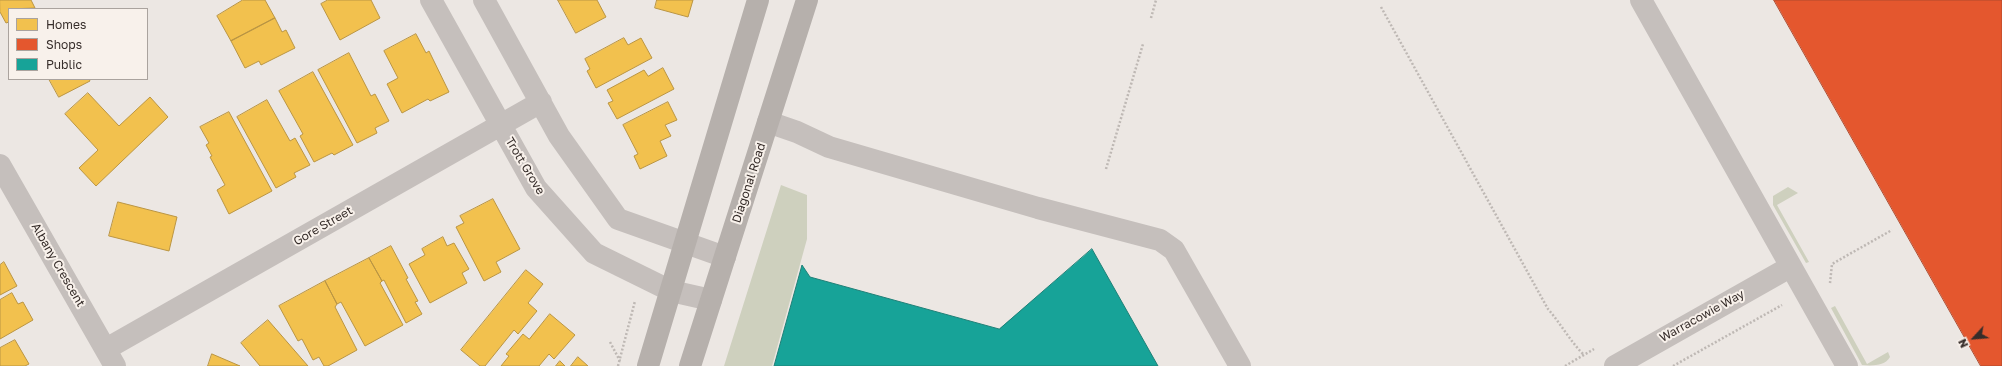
<!DOCTYPE html>
<style>
body{margin:0}
#map{position:relative;width:2002px;height:366px;overflow:hidden;background:#ece7e3;font-family:"Golos Text",sans-serif}
canvas{display:block}
.legend{position:absolute;left:8px;top:8px;width:140px;height:72px;box-sizing:border-box;background:#f8f1eb;border:1px solid #aaa39e;margin:0;padding:5px 7px;list-style:none;font-size:12px;color:#362d2a}
.legend li{display:flex;align-items:center;gap:8px;height:20px}
.legend b{width:20px;border:1px solid #aaa39e}
.north{position:absolute;left:1954px;top:318px;width:40px;height:40px;-webkit-text-stroke:3px #f8f1eb;paint-order:stroke;rotate:244deg;font-size:11px;font-weight:700;line-height:16px;text-align:center;color:#362d2a}
.north::after{content:'';display:block;margin:auto;width:14px;height:18px;background:#362d2a;clip-path:polygon(50% 0,100% 100%,50% 72%,0 100%)}
</style>
<div id="map">
<canvas width="2002" height="366"></canvas>
<ul class="legend">
<li><b style="height:11px;background:#f2c14e"></b>Homes</li>
<li><b style="height:11px;background:#e4572e"></b>Shops</li>
<li><b style="height:11px;background:#17a398"></b>Public</li>
</ul>
<div class="north">N</div>
</div>
<script>
const c = document.querySelector('canvas').getContext('2d');
c.lineJoin = 'round';
function fillPath(path, color) {
  c.fillStyle = color;
  c.fill(path, 'evenodd');
}
function trace(path, color, width, dash) {
  c.strokeStyle = color;
  c.lineWidth = width;
  c.lineCap = dash ? 'butt' : 'round';
  c.setLineDash(dash || []);
  c.stroke(path);
}
function label(font, color, halo, rows, align = 'center') {
  c.font = font + ' "Golos Text",sans-serif';
  c.lineWidth = 4;
  c.setLineDash([]);
  c.textBaseline = 'middle';
  c.strokeStyle = halo;
  c.fillStyle = color;
  for (const [text, x, y, turn = 0] of rows) {
    c.save();
    c.translate(x, y);
    c.rotate((+turn || 0) * Math.PI / 180);
    c.textAlign = isNaN(turn) ? turn : align;
    if (halo) c.strokeText(text, 0, 0);
    c.fillText(text, 0, 0);
    c.restore();
  }
}
fillPath(new Path2D(`
 M781,185l26,10v44l-35,127h-48z
 M1788,187l10,6 -21,12 32,57 -3,1 -33,-58v-9z
 M1835,306l32,58 21,-12 2,5c-5,9 -18,9 -28,8l-31,-57z`), '#ced0be');
const homes = new Path2D(`
 M0,0h31l4,8 -26,1v13l-3,1 -6,-11z
 M243,0h22l10,18 -44,23 -14,-25z
 M328,0h43l9,18 -40,22 -19,-36z
 M558,0h39l9,17 -30,16z
 M657,0h36l-5,17 -33,-9z
 M275,18l7,14 4,-2 9,18 -34,17 -2,-4 -14,7 -14,-27z
 M416,34l10,19 3,-2 20,41 -19,9 -2,-2 -26,14 -15,-29 11,-6 -14,-27z
 M624,38l4,7 13,-7 11,20 -56,30 -9,-17 3,-2 -5,-10z
 M349,53l22,43 4,-2 14,27 -14,7 2,5 -20,10 -39,-73z
 M663,68l11,21 -57,30 -9,-16 5,-2 -6,-11 37,-20 4,6z
 M313,72l40,73 -19,10 -2,-2 -18,9 -14,-26 3,-2 -24,-43z
 M49,79h40l1,2 -31,16z
 M88,93l31,33 31,-29 18,20 -72,69 -17,-18 19,-18 -33,-36z
 M267,100l23,41 5,-3 15,27 -16,8 2,4 -20,11 -39,-71z
 M668,102l9,18 -12,5 6,11 -11,5 7,15 -27,13 -6,-13 4,-2 -15,-29z
 M229,112l43,79 -43,23 -12,-24 8,-5 -15,-28 2,-1 -6,-11 3,-2 -9,-16z
 M493,199l27,50 -24,13 5,10 -17,9 -28,-54 8,-4 -4,-7z
 M118,202l59,15 -8,34 -60,-15z
 M443,237l4,9 7,-3 15,26 -7,4 5,10 -37,20 -21,-39 16,-9 -3,-6z
 M391,246l17,32 -2,1 12,22 -3,1 7,12 -16,9 -22,-43 -2,1 -13,-23z
 M369,258l13,23 -2,2 23,42 -38,21 -24,-44 -4,2 -12,-23z
 M4,262l13,24 -17,9v-30z
 M526,270l17,14 -15,19 9,8 -19,23 -4,-4 -29,36h-5l-19,-16z
 M325,281l12,23 -2,3 22,43 -29,16h-4l-5,-9 -6,3 -11,-21 -4,2 -19,-35z
 M12,293l6,11 5,-2 10,18 -33,19v-39z
 M550,314l25,21 -21,24 -5,-5 -10,12h-38l8,-10 -3,-2 17,-20 6,5z
 M268,320l40,46h-48l-19,-23z
 M15,340l14,24 -4,2h-25v-18z
 M212,354l28,12h-32z
 M578,357l10,9h-17z
 M560,361l5,5h-9z`);
fillPath(homes, '#f2c14e');
trace(homes, '#ba9543', 1);
const shops = new Path2D(`
 M1774,0h228v366h-21z`);
fillPath(shops, '#e4572e');
trace(shops, '#b04a2d', 1);
const public = new Path2D(`
 M1092,249l66,117h-384l28,-101 8,12 189,52z`);
fillPath(public, '#17a398');
trace(public, '#208077', 1);
trace(new Path2D(`
 M1381,7l167,302c13,15 22,32 36,46
 M1151,18l5,-18
 M1106,169l37,-125
 M1830,283l2,-19 60,-34
 M610,342l10,19
 M618,366l17,-65
 M1565,366l29,-17
 M1673,366l109,-61`), '#beb8b4', 2.5, [2, 2]);
trace(new Path2D(`
 M431,0l105,188 58,65 77,38 40,9
 M484,0l75,136 59,83 107,38
 M1641,0l206,366
 M768,122l29,10 32,15 209,61 122,32 14,10 66,116
 M0,165l115,201
 M106,349l435,-247
 M1615,366l175,-99`), '#c5bfbc', 22);
trace(new Path2D(`
 M648,366l110,-366
 M690,366l117,-366`), '#b6b0ac', 22);
label('12px', '#362d2a', '#f8f1eb', [
 ["Trott Grove",525,166,59],
 ["Diagonal Road",749,183,-72],
 ["Gore Street",323,226,-30],
 ["Albany Crescent",58,265,60],
 ["Warracowie Way",1702,316,-29]
]);
</script>
